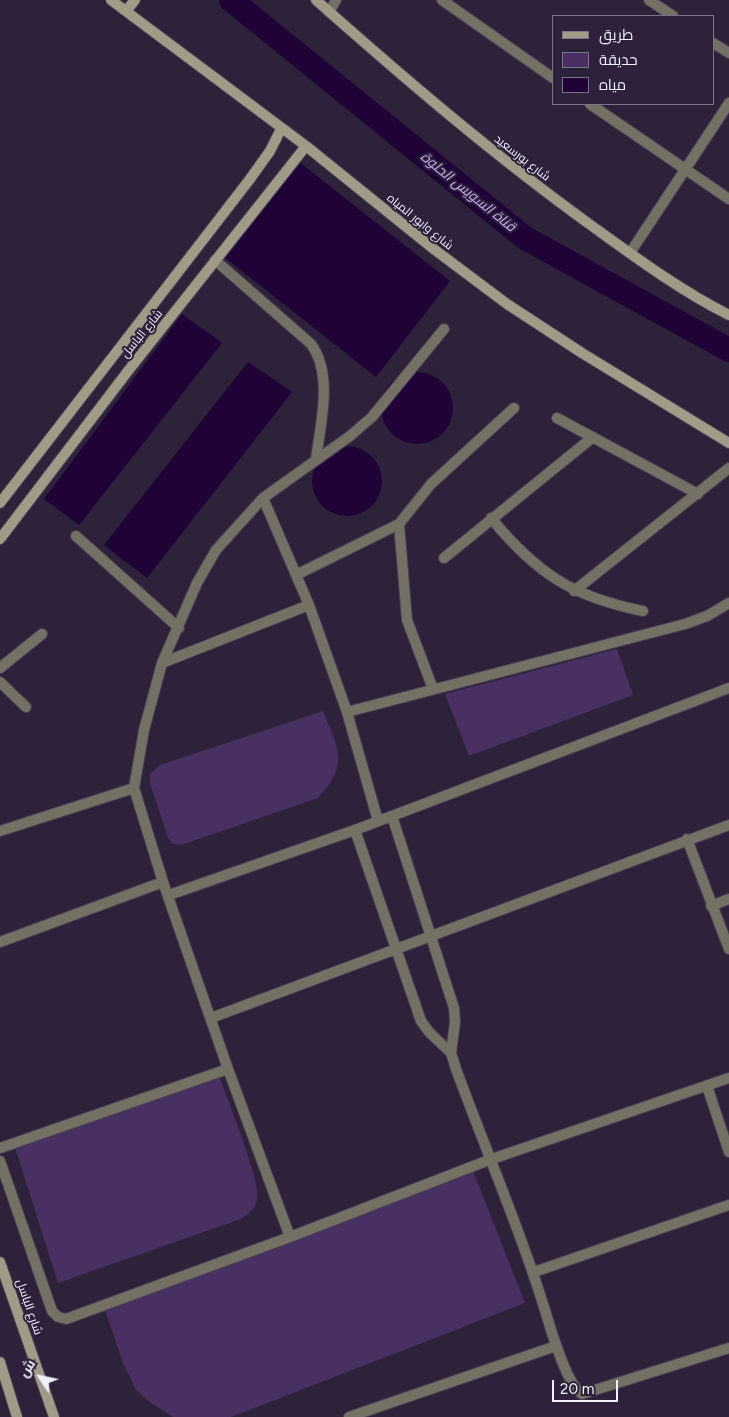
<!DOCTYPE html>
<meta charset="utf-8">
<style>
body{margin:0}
#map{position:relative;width:729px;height:1417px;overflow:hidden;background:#2d223a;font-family:Figtree,Cairo,sans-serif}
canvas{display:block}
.legend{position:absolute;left:552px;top:15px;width:162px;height:90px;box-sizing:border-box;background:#2d223a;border:1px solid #7c7388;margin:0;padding:6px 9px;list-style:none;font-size:15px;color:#f3edfd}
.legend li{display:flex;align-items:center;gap:10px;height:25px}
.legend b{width:25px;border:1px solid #7c7388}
.north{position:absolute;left:15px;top:1352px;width:50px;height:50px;-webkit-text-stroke:4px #2d223a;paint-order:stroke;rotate:304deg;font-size:14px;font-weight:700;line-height:20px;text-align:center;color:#f3edfd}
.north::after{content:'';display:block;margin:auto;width:18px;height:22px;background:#f3edfd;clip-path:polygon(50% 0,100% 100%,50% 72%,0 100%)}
.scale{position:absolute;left:552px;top:1380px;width:66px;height:22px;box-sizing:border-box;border:2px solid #f3edfd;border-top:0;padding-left:6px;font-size:15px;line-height:18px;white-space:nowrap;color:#f3edfd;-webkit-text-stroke:4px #2d223a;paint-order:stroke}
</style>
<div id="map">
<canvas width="729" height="1417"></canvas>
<ul class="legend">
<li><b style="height:6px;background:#a09b86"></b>طريق</li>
<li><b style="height:14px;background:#483062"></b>حديقة</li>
<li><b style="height:14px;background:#1f0236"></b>مياه</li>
</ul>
<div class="north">ش</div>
<div class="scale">20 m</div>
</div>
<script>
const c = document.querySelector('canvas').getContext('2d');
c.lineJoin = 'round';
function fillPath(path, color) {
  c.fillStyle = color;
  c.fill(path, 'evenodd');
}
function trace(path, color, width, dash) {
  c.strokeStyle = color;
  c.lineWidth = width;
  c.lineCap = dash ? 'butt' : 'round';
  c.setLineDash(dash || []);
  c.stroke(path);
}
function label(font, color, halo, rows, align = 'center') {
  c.font = font + ' Figtree,Cairo,sans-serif';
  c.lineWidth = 4;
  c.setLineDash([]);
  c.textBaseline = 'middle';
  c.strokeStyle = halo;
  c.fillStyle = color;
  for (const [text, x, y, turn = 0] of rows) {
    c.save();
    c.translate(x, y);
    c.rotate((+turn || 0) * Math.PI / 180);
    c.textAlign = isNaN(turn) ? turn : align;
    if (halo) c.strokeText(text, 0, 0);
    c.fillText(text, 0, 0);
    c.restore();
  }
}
fillPath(new Path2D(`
 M617,649l16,46 -164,61 -24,-62z
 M323,711c16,39 26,53 -5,87l-137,47 -8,-1 -5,-6 -18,-55v-9l10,-9z
 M216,1068c8,23 45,112 41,131 -2,10 -8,15 -16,20l-183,64 -45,-142z
 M460,1166l13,5 52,132 -294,114h-58l-22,-14 -15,-13 -13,-27 -20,-59z`), '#483062');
fillPath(new Path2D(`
 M298,161l152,120 -74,96 -153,-121z
 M182,314l40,29 -143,182 -35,-26z
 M248,362l44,30 -145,186 -43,-33z
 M381 408a36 36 0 1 1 72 0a36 36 0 1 1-72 0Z
 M312 481a35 35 0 1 1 70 0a35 35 0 1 1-70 0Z`), '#1f0236');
trace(new Path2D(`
 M231,0l294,238 204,112`), '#1f0236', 24);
const lane = new Path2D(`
 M215,260l96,84c23,32 9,80 5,116
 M263,498l46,107 38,107 31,109
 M399,524l8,96 26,69
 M76,536l103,92
 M296,575l103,-51 32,-40 83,-76
 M162,663l147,-58
 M347,712l338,-88 22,-8 22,-13
 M392,816l62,192 1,14 -4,31 5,16c32,87 69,172 95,261 5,15 18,57 31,64l147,-46
 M355,830l66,191 8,11 22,21
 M0,831l134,-43
 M687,839l42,110
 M169,895l186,-65 374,-142
 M711,906l18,-7
 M0,942l163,-60
 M211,1018l518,-193
 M707,1086l22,66
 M0,1148l228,-79
 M0,1161l52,150 6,6 8,2 224,-82 199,-77 240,-82
 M290,1237l-62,-168 -65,-187 -29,-94 10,-58 18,-67 35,-80 19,-33 47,-52 87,-62 22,-19 72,-88
 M534,1272l195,-67
 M349,1417l207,-71`);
const street = new Path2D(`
 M442,0l111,78
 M649,0l24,16
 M329,12l7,-12
 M713,43l16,10
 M590,104l139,95
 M630,253l99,-150
 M557,418l141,76
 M491,518c46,56 82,79 152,93
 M444,558l149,-121
 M574,591l155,-123
 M0,668l42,-34
 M0,682l26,25`);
const secondary = new Path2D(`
 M111,0l195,146 129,104 72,54 75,49 147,90
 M316,0c89,79 179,156 276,226 43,31 89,65 137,89
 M126,11l9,-11
 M0,503l250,-324 20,-28 11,-22
 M0,539l128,-168 178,-225
 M0,1262l54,155
 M0,1362l17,55`);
trace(lane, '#493e55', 12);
trace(street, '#493e55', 12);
trace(secondary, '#493e55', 12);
trace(lane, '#747164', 10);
trace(street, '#747164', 10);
trace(secondary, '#a09b86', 10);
label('12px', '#f3edfd', '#2d223a', [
 ["شارع بورسعيد",522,158,38],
 ["شارع وابور المياه",420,222,39],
 ["شارع الباسل",142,334,-51],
 ["شارع الباسل",29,1307,71]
]);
label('italic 14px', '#d0aafc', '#2d223a', [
 ["قناة السويس الحلوة",468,192,39]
]);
</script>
